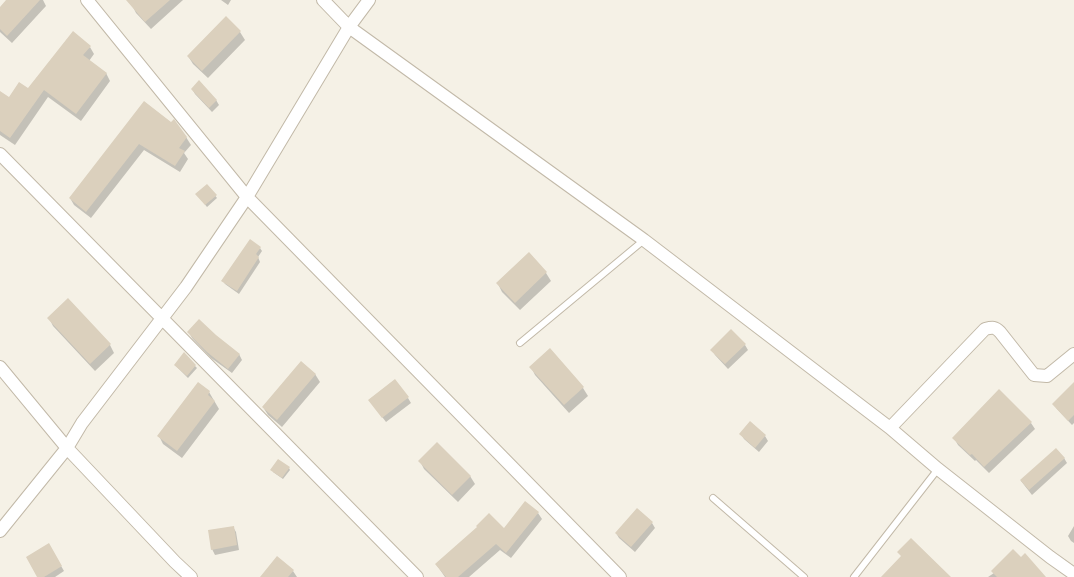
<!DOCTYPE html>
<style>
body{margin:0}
canvas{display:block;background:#f5f1e6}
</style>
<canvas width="1074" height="577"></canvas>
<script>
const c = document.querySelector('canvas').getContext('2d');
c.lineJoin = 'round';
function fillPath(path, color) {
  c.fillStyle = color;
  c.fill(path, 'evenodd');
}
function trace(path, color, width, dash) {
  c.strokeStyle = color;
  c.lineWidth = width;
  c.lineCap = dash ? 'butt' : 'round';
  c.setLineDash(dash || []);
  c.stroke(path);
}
fillPath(new Path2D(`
 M8,0h35l3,6 -34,37 -12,-11v-23z
 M137,0h46l-32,29 -15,-16 -4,-8z
 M221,0h10l-3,5z
 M226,17l14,15 5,8 -37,38 -15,-14 -5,-8z
 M90,47l4,7 -5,7 17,12 4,8 -29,40 -33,-24 -33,48 -15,-10v-42l9,6 19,-10z
 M192,89l24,11 3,5 -7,7 -17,-18z
 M145,103l41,34 5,8 -7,8 4,6 -8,13 -36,-22 -53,68 -17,-13 -4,-7z
 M207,185l10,13 -10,9 -9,-11z
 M260,248l2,3 -4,6 2,5 -21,32 -14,-10 -2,-3z
 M528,254l18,19 5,8 -31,29 -18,-18 -4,-8z
 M49,318l61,27 4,8 -19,18 -42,-45z
 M189,332l26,4 24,18 3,6 -10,13 -21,-15 -19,-20z
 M745,345l3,5 -20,19 -13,-14 -3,-5z
 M550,350l33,38 5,8 -19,17 -34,-38 -4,-8z
 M175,365l20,1 2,2 -9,10z
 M315,374l5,8 -38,45 -14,-12 -5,-8z
 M209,392l10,17 -37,49 -19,-14 -4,-8z
 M1074,395v28l-2,2 -15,-16 -3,-5z
 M408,398l3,5 -25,19 -13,-17z
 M1031,423l4,6 -46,44 -13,-13 -1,1 -17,-16 -4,-7z
 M741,434l24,2 3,5 -9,11 -15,-13z
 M1064,458l3,5 -35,32 -11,-14z
 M420,461l50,15 5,8 -17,18 -34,-33z
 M289,468l1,2 -7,9 -10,-7z
 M637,510l15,13 3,5 -20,24 -16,-14 -3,-5z
 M538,513l4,6 -31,39 -11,-8 -31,27h-24l-9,-13z
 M1074,526v17l-3,-2 -3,-5z
 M233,527l3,5 3,18 -24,5 -3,-6z
 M49,545l15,26 -9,6h-17z
 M293,571l4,6h-36z
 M994,573l50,4h-56z`), '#0003');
fillPath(new Path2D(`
 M6,0h34l-33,36 -7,-7v-22z
 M126,0h44l-25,22z
 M226,16l15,15 -39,40 -15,-15z
 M73,31l18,15 -8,9 24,18 -31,41 -32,-24 -34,48 -10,-7v-40l9,6 10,-15 9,6z
 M199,80l18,20 -8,8 -18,-19z
 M144,101l27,21 3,-3 13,18 -8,11 6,3 -10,15 -36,-22 -53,68 -17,-14z
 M207,184l10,11 -12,10 -10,-11z
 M250,239l11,8 -5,7 3,3 -22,34 -16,-10z
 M529,252l18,20 -32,31 -19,-20z
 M68,298l43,46 -21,20 -43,-46z
 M199,319l17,16 24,19 -12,15 -21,-17 -20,-20z
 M731,329l15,15 -21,20 -15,-14z
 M550,348l34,39 -20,18 -35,-38z
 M184,352l12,13 -9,11 -13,-11z
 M301,361l15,13 -39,46 -15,-13z
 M395,379l14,18 -27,21 -14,-18z
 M198,382l12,9 -2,4 7,6 -38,50 -20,-15z
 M1074,382v33l-6,6 -16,-17z
 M999,389l33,33 -48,45 -12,-13 -2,1 -18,-17z
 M750,421l16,14 -11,13 -16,-14z
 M437,442l34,34 -19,19 -34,-34z
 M1056,448l9,10 -36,32 -9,-10z
 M278,459l12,8 -8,11 -12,-8z
 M525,501l14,11 -33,41 -10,-9 -38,33h-12l-11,-13 42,-37 -1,-1 13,-13 15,15z
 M637,508l16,14 -22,25 -16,-14z
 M234,526l3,19 -26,5 -3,-20z
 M911,538l40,39h-70l20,-21 -4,-4z
 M49,543l13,23 -18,11h-7l-11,-20z
 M1013,549l8,8 4,-4 21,24h-49l-6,-6z
 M277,556l17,14 -6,7h-28z`), '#dbd0bd');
const service = new Path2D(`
 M520,343l124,-103
 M713,498l91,79
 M854,577l84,-108`);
const minor = new Path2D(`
 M87,0l160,197 373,380
 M323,0l26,27 295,213 246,188 48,41 112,88 24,17
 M0,154l417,423
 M0,367l67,81 108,114 16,15
 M890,428l95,-99c8,-2 10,-2 15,3l34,43 13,1 27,-22
 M0,531l67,-83 15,-25 104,-136 61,-90 102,-170 20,-27`);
trace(service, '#c2b9a8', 8);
trace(minor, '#c2b9a8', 14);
trace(service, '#fff', 6);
trace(minor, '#fff', 12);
</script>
